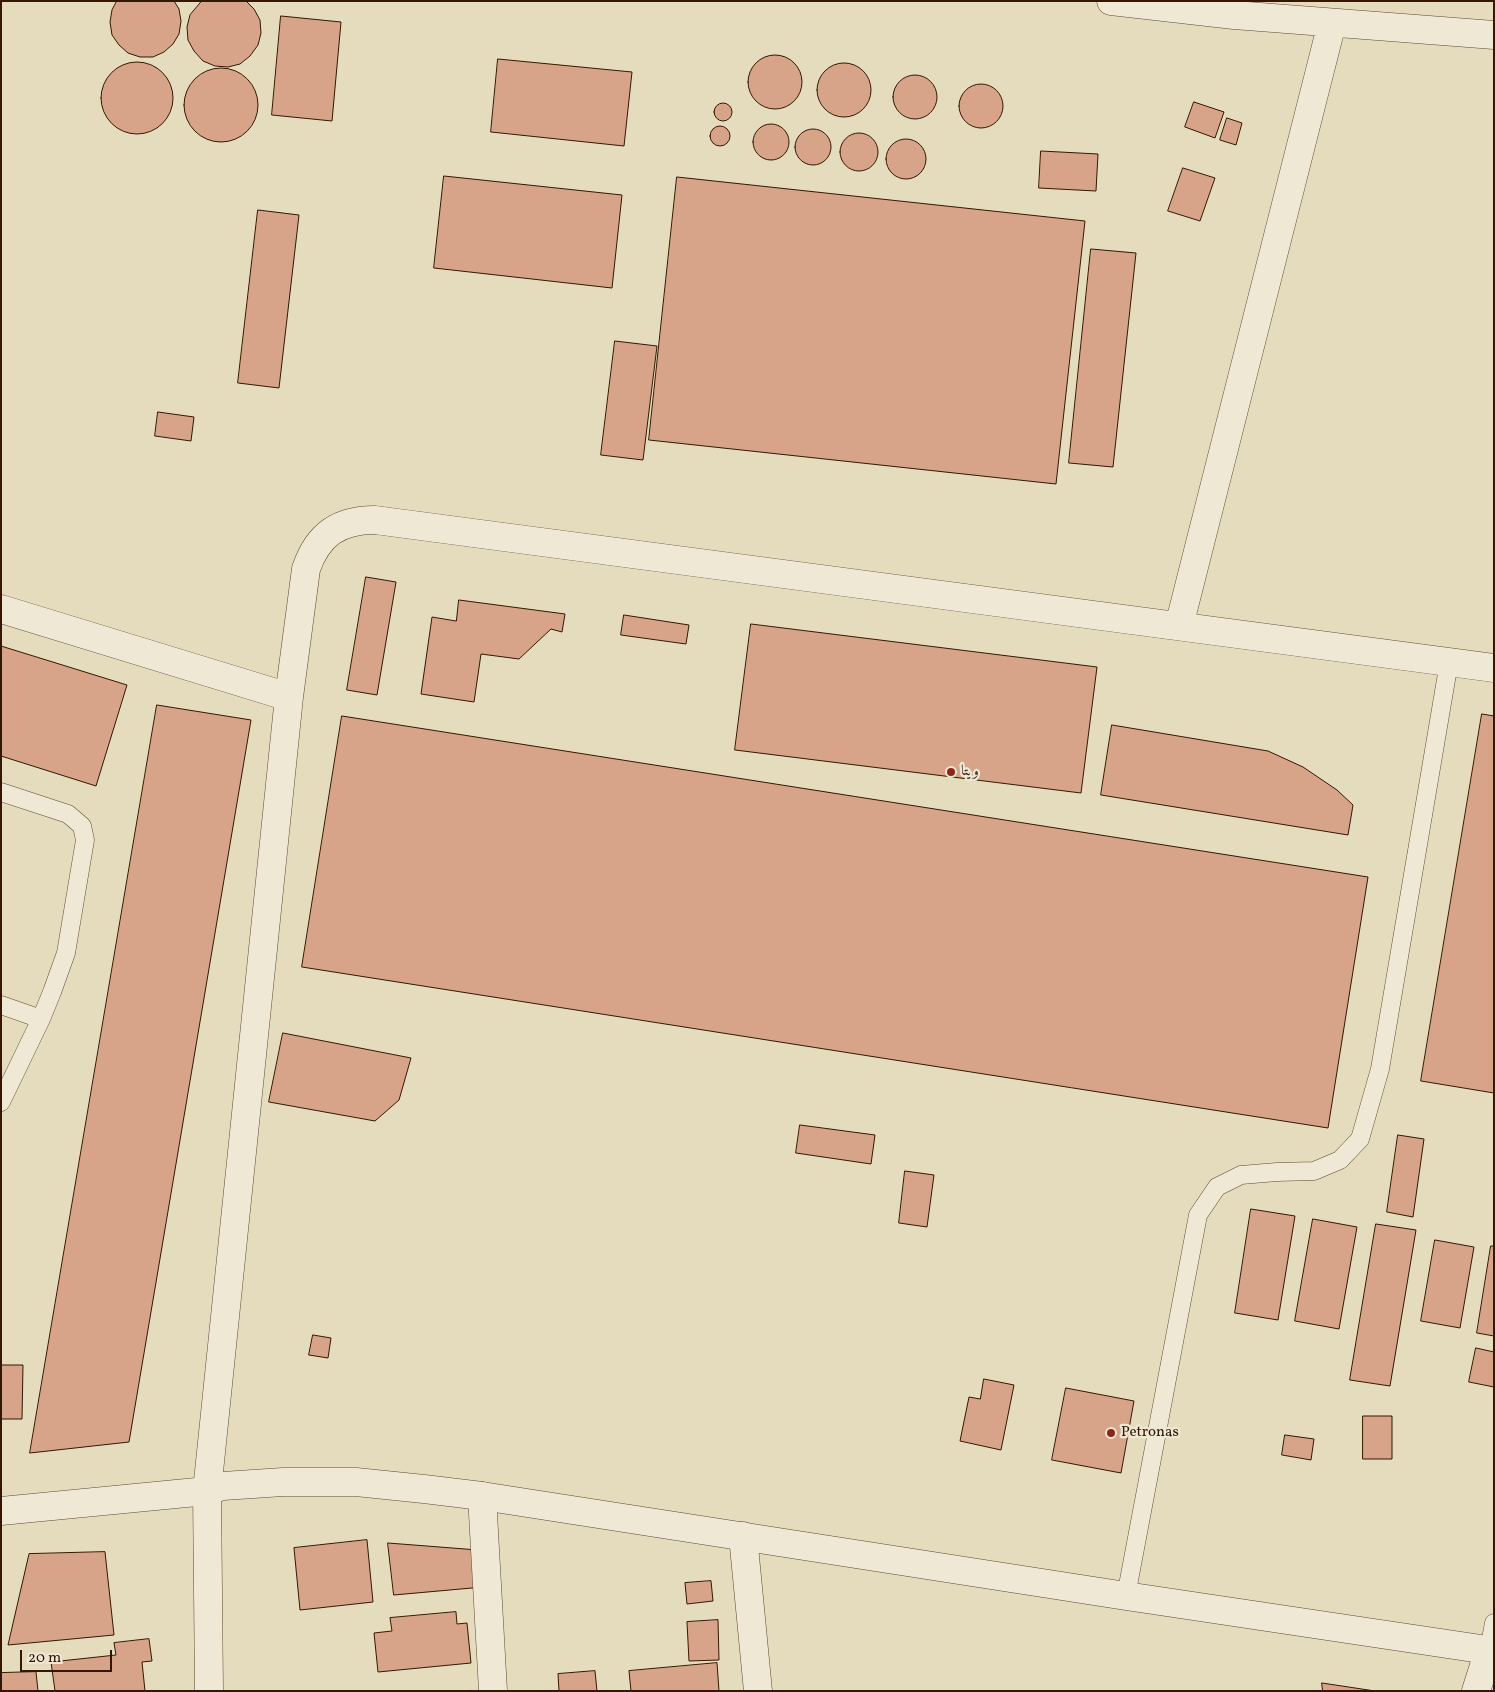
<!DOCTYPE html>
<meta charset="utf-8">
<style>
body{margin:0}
#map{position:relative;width:1495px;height:1692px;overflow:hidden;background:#e5dcbe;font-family:Vollkorn,serif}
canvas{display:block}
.frame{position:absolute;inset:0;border:2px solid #331701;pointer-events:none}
.scale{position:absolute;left:20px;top:1650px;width:92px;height:22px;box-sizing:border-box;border:2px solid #331701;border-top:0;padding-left:6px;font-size:15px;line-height:18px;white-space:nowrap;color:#331701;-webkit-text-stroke:4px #eee8d5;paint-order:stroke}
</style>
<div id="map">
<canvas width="1495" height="1692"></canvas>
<div class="frame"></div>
<div class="scale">20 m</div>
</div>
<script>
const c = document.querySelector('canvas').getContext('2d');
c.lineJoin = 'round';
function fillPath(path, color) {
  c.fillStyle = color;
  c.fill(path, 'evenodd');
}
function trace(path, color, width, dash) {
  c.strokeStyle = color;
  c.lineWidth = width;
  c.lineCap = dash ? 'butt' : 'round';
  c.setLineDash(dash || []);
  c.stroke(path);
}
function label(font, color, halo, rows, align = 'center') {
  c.font = font + ' Vollkorn,Amiri,serif';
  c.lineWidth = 4.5;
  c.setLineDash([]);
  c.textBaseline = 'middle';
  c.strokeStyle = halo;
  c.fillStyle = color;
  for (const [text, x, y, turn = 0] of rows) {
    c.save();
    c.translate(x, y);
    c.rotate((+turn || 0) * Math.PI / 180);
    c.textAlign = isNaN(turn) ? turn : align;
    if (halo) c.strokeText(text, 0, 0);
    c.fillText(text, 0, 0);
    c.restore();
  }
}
const building = new Path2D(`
 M117,1h57l5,8 2,12 -2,13 -6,10 -9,8 -11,5h-13l-12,-4 -9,-8 -7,-10 -2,-13 2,-12z
 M202,1h44l8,8 6,11 1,13 -3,12 -8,11 -10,8 -12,3 -13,-1 -12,-5 -9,-10 -6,-11 -1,-13 3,-12z
 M281,16l60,6 -9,99 -60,-6z
 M748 82a27 27 0 1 1 54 0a27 27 0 1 1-54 0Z
 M498,59l134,13 -8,74 -133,-14z
 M101 98a36 36 0 1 1 72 0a36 36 0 1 1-72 0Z
 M817 90a27 27 0 1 1 54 0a27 27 0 1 1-54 0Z
 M184 105a37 37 0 1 1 74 0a37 37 0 1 1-74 0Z
 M893 97a22 22 0 1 1 44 0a22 22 0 1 1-44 0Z
 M959 106a22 22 0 1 1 44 0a22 22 0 1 1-44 0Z
 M1194,102l30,10 -9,26 -30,-11z
 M714 112a9 9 0 1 1 18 0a9 9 0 1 1-18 0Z
 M1227,118l15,5 -6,22 -16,-5z
 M753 142a18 18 0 1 1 36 0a18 18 0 1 1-36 0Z
 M710 136a10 10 0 1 1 20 0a10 10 0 1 1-20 0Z
 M795 147a18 18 0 1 1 36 0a18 18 0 1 1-36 0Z
 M840 152a19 19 0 1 1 38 0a19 19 0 1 1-38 0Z
 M886 159a20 20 0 1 1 40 0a20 20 0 1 1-40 0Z
 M1041,151l57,3 -2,37 -57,-3z
 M1183,168l32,10 -15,43 -32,-10z
 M444,176l178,19 -10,93 -178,-20z
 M677,177l408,44 -29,263 -407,-44z
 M258,210l41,5 -20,173 -41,-5z
 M1091,249l45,4 -23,214 -44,-4z
 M615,341l42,5 -14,114 -42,-5z
 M158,412l36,5 -3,24 -36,-5z
 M366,577l30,5 -19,113 -30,-5z
 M459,600l106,14 -3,18 -11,-3 -32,30 -38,-5 -7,48 -53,-8 11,-77 24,4z
 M624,615l65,10 -3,19 -65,-9z
 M751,624l346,43 -16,126 -346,-43z
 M1,646l126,39 -31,101 -95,-30z
 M157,705l94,15 -122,722 -99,11z
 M1482,714l12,2v377l-73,-12z
 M342,716l1026,161 -40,251 -1026,-161z
 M1112,725l156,26 35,16 34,23 16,15 -5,30 -247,-40z
 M283,1033l128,25 -12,42 -24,21 -106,-19z
 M800,1125l75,10 -4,29 -75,-11z
 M1398,1135l26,4 -11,78 -26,-5z
 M905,1171l29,4 -7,52 -28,-4z
 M1251,1209l44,7 -17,104 -43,-7z
 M1313,1219l44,8 -18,102 -44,-8z
 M1376,1224l40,6 -26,156 -40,-6z
 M1435,1240l39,7 -14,81 -39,-7z
 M1491,1246h3v90l-17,-3z
 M313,1335l18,3 -3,20 -19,-3z
 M1476,1348l18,4v35l-25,-5z
 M1,1365h22l-1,54h-21z
 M984,1379l30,6 -13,65 -41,-9 9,-44 11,2z
 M1066,1388l68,13 -13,72 -69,-13z
 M1363,1416h29v43h-29z
 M1285,1435l29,4 -3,21 -29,-5z
 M367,1540l6,62 -73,8 -6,-62z
 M388,1543l90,7 5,37 -89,8z
 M105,1552l9,83 -106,10 21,-91z
 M711,1581l2,20 -26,3 -2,-21z
 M456,1612l1,12 10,-1 4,40 -93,9 -4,-39 18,-2 -2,-13z
 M718,1620l1,40 -30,1 -2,-39z
 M149,1639l3,22 -10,1 3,29h-90l-4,-29 65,-7 -2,-12z
 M717,1663l2,28h-88l-2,-20z
 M595,1671l2,20h-38l-1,-17z
 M36,1672l2,19h-37v-18z
 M1322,1683l53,8h-52z`);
fillPath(building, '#d7a48a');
trace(building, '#331701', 1);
const service = new Path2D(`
 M1,792l67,22 14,12 3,14 -19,113 -14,39 -11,27
 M1,1005l40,14 -40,83
 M1126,1596l72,-381 19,-28 24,-12 36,-3 37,-1 26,-11 20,-21 20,-70 69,-407
 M1489,1650l5,-27`);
const minor = new Path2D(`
 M1111,1l123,14 260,20
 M1,609l288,88
 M1179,626l153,-603
 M482,1496l11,195
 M743,1536l15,155
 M209,1691l-2,-200 82,-794 17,-128c12,-35 33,-49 69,-49l1119,148
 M1476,1691l13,-41`);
const tertiary = new Path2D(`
 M1,1511l206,-20 16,-5 60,-4h73l68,7 58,7 644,100 368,55`);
trace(service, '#604830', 19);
trace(minor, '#604830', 29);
trace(tertiary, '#604830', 29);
trace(service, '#eee8d5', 18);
trace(minor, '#eee8d5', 28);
trace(tertiary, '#eee8d5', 28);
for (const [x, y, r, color] of [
 [951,772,5,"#8f2418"],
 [1111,1433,5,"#8f2418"]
]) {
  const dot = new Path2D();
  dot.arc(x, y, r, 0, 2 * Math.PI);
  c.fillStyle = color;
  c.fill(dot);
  trace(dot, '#eee8d5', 2);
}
label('15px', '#331701', '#eee8d5', [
 ["ويتا",961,772],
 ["Petronas",1121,1433]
], 'left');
</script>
